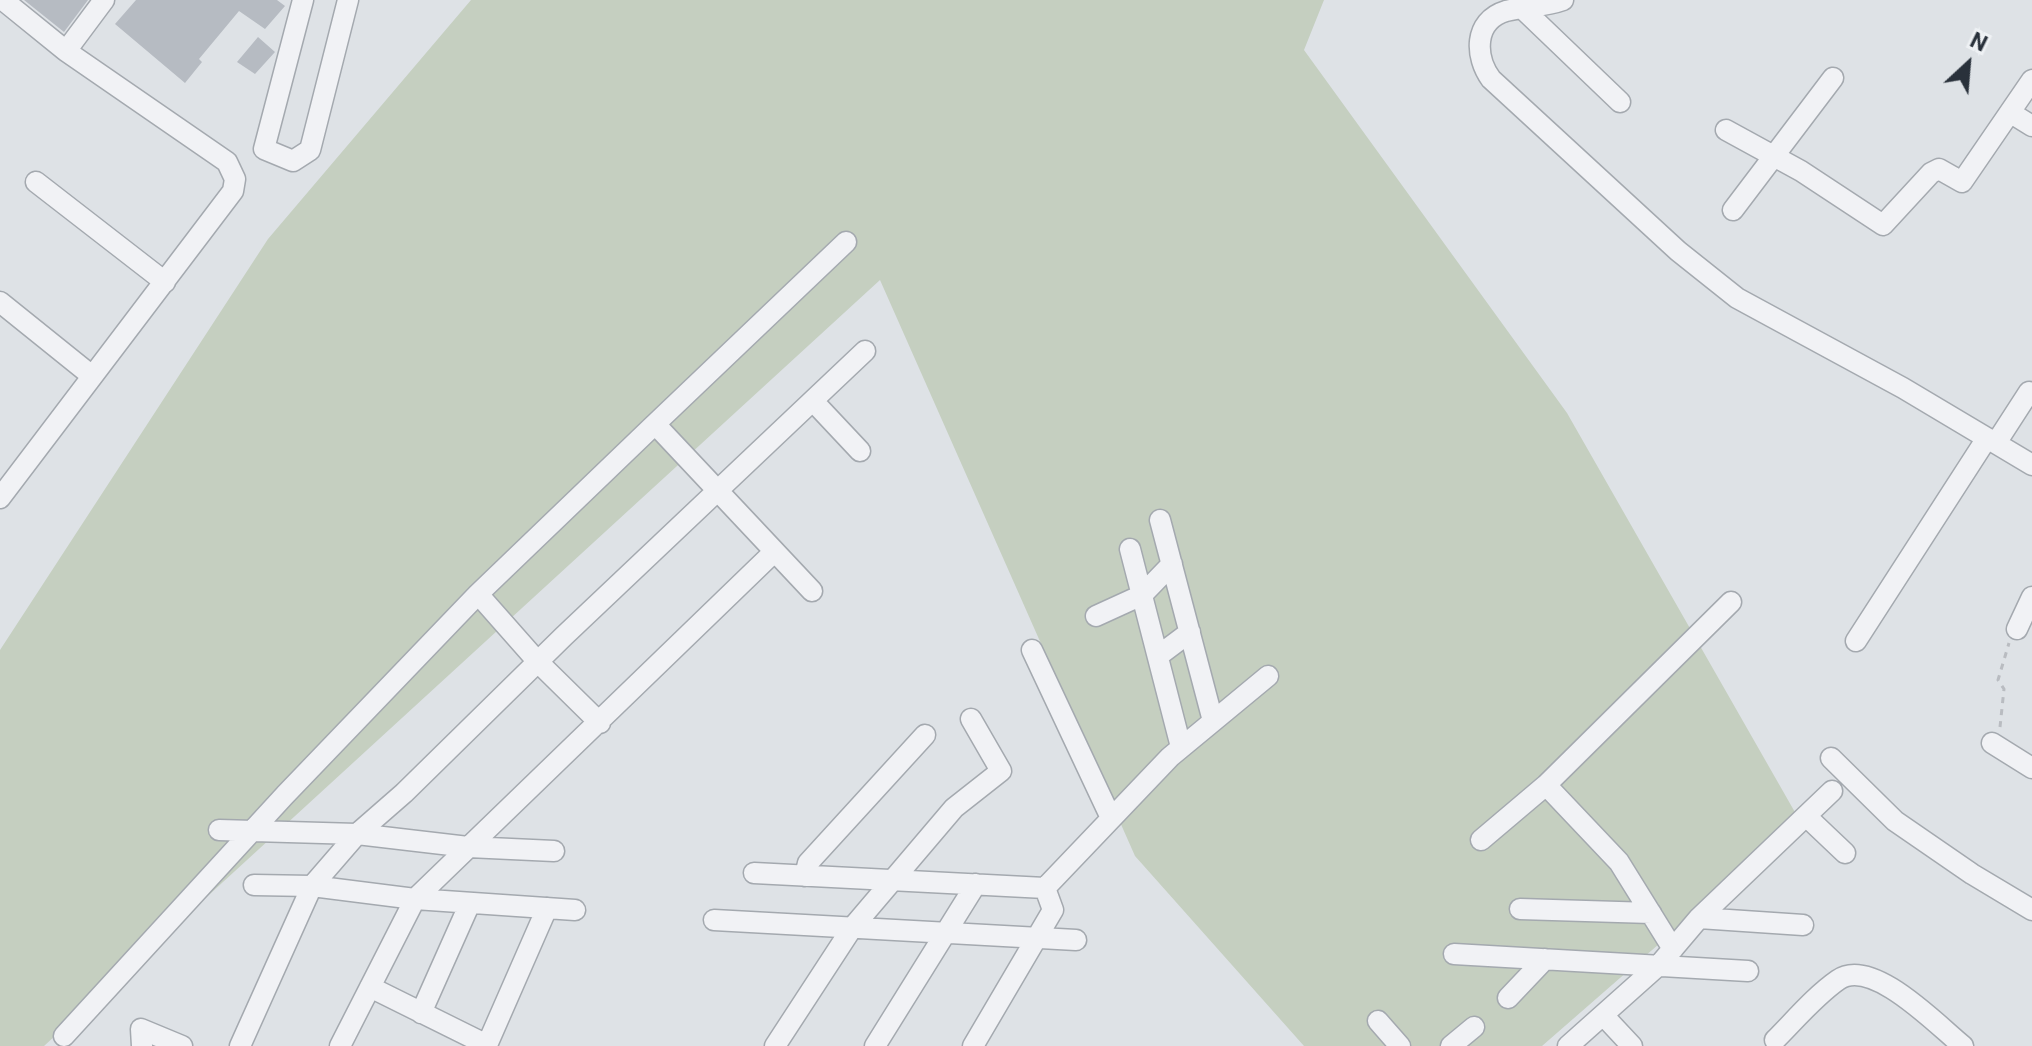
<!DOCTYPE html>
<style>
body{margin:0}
#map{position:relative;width:2032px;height:1046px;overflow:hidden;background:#dee2e6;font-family:Roboto,sans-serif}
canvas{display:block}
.north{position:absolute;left:1928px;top:24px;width:80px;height:80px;-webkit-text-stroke:6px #eef1f4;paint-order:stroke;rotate:26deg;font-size:22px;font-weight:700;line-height:32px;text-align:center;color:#29313b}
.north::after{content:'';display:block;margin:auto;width:28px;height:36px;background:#29313b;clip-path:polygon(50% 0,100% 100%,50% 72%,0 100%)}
</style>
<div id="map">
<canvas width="2032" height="1046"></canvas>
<div class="north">N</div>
</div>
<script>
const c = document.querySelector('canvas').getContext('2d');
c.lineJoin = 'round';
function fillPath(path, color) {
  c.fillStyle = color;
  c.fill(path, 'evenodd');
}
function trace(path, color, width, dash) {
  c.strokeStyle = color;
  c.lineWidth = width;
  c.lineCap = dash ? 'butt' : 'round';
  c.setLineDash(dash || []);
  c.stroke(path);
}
fillPath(new Path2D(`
 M471,0h853l-20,50 263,363 233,408 -258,225h-238l-169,-190 -255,-576 -836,766h-44v-396l268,-411z`), '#c5cfc0');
fillPath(new Path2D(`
 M24,0h64l-24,32z
 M136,0h141l8,6 -20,23 -26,-18 -40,48 3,3 -17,21 -70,-59z
 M258,37l17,15 -20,22 -18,-12z`), '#b6bbc2');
const minor = new Path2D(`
 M303,0l-39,149 29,12 17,-11 38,-150
 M1563,0c-19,7 -38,6 -57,11 -33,10 -31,46 -15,68l187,172 59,47 166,90 129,77
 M1524,10l96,92
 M66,51l38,-51
 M2011,113l21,13
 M1726,130l75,41 82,54 48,-52 8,-4 23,13 70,-102
 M36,182l129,100
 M1733,210l100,-132
 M0,302l92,74
 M813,401l47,50
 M655,424l191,-182
 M1996,443l33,-51
 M0,498l233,-307 2,-12 -8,-17 -161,-111 -63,-51
 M1160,520l53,201
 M1130,549l51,198
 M1096,616l46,-21 30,-31
 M2017,629l15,-32
 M1856,641l131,-203
 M1032,650l79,168
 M1158,656l32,-24
 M600,723l-62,-61 -60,-68 177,-170 157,167
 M1992,743l40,25
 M1831,758l64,63 77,53 60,36
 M1546,785l73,77 54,87
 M1806,816l39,37
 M219,830l138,4 111,13 86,4
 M1481,840l65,-55 185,-183
 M754,873l291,15 8,22 -80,136
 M805,876l3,-13 117,-128
 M254,885l58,1 103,13 160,11
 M1045,888l125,-131 98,-81
 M1520,909l131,4
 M1699,918l104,7
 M714,920l362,20
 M1454,954l294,17
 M370,987l117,58 60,-137
 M1508,998l37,-39
 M421,1013l49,-110
 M1603,1015l29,31
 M1378,1021l22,25
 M64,1036l221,-241 193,-201
 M1775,1040c20,-20 40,-44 63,-60 34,-24 100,46 125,66
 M142,1046l-1,-17 41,17
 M240,1046l72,-160 45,-52 47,-41 160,-157 301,-285
 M340,1046l75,-147 359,-347
 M775,1046l77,-118 102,-120 47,-37 -30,-52
 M875,1046l101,-162
 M1451,1046l23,-19
 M1568,1046l92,-82 39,-46 133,-127`);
trace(minor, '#a4a9af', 23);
trace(new Path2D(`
 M2000,727l4,-38 -6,-9 11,-37`), '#b9bcc1', 3, [6, 6]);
trace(minor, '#f1f2f5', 20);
</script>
